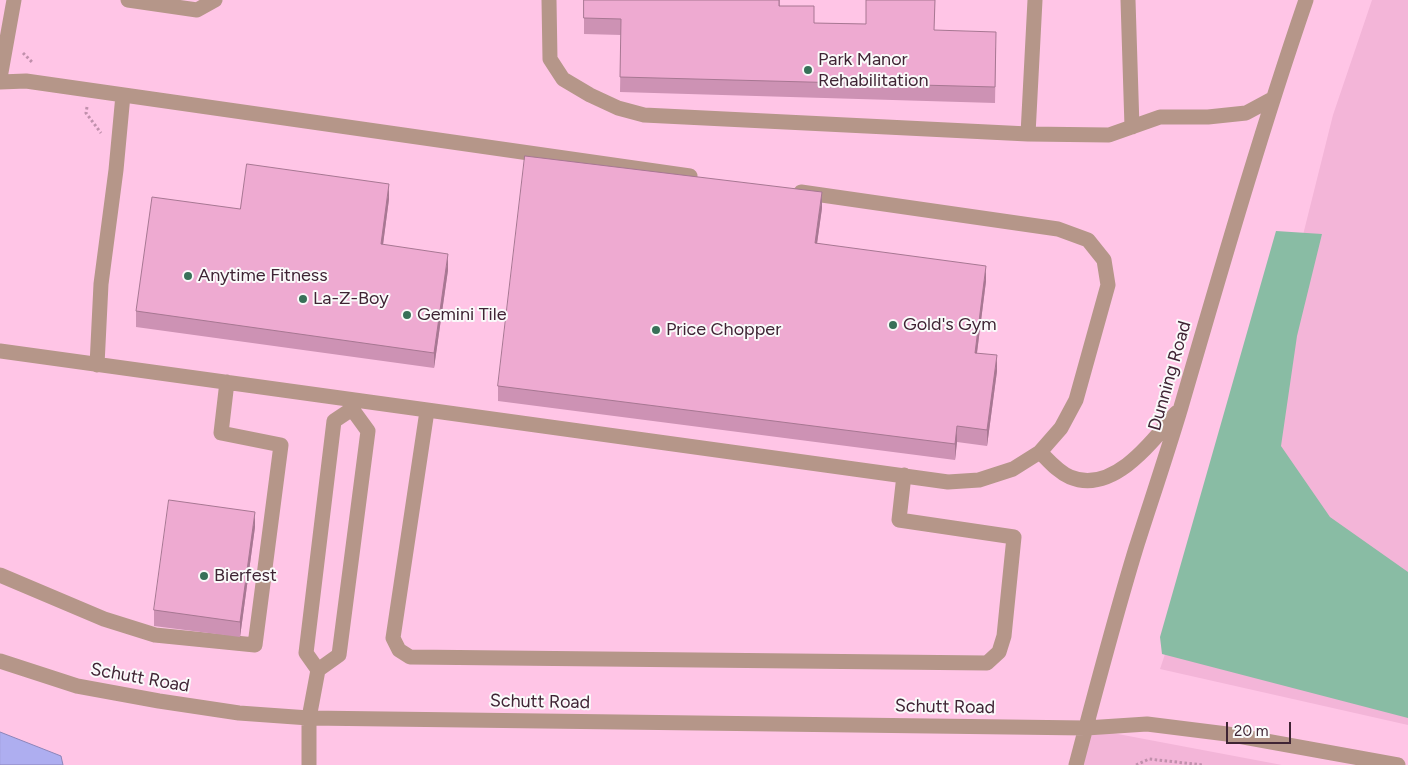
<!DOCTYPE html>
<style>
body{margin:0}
#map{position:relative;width:1408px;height:765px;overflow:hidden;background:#ffc5e6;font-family:Figtree,sans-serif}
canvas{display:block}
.scale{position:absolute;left:1226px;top:722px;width:65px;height:22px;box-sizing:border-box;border:2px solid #3f2434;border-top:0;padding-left:6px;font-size:15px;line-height:18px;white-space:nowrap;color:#3f2434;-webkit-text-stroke:4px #fafafa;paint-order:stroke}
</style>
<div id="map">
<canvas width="1408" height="765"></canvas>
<div class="scale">20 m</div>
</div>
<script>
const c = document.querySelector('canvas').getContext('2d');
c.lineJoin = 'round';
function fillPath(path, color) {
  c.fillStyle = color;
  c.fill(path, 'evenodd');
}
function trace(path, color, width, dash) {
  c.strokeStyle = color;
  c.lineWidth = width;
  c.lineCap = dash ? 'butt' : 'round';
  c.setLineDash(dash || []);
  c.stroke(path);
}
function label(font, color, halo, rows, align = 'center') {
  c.font = font + ' Figtree,sans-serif';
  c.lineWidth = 4;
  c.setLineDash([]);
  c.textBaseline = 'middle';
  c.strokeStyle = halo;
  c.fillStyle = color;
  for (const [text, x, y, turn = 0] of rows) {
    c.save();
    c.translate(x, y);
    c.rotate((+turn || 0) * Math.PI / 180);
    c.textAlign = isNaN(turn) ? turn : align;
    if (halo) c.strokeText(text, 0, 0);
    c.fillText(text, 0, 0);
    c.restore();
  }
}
fillPath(new Path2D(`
 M1372,0h36v725l-248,-56 136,-406 37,-148z
 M1086,728l196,37h-208z`), '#f3b5d8');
fillPath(new Path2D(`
 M1276,231l46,3 -25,102 -16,110 49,71 78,55v146l-246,-64 -2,-17z`), '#89bca4');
const water = new Path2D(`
 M0,732l61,24 2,9h-63z`);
fillPath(water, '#aeaef0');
trace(water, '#8d85b8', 1);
trace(new Path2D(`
 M23,53l10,10
 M87,107l-1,6 15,20
 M1136,765l13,-6 54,6`), '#c090ac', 3, [2.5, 2.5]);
trace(new Path2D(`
 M128,0l69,10 18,-10
 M549,0l1,59 13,20 27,16 28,13 26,7 384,19 7,-134
 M1128,0l4,127
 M0,78l14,-78
 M0,82l26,-1 664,95
 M1028,134l81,1 51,-18h48l38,-4 26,-14
 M0,351l948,131 31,-2 34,-11 27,-17 21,-24 15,-28 32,-115 -4,-25 -16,-20 -30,-11 -257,-37
 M97,365l4,-81 15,-114 7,-75
 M427,411l-34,227 6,12 11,7 577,6 12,-11 5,-16 10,-99 -115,-17 5,-45
 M1040,452c9,9 18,20 30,25 43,18 83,-36 106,-64
 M0,575l104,44 51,16 100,10 26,-200 -60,-12 6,-51
 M0,661l77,25 82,15 80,12 70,5 777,10 61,-4 80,10 171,31
 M318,670l-12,-17 28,-232 18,-12
 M309,765v-47l9,-48 21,-15 29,-224 -16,-22 1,-9
 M1076,765c19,-72 38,-145 60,-217 15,-47 31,-94 45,-141 40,-137 79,-273 125,-407`), '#b59689', 15);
fillPath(new Path2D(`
 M584,0h196v6l34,17 52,1v-24h69l-1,30 62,18 -1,55 -375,-11 1,-57 -37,-1z
 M389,199l-6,45 65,26 -14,98 -298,-41v-16l104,-102z
 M822,208l-5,35 169,38 -9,72 20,18 -10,75 -30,-4 -2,18 -457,-59v-15z
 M255,527l-15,110 -86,-11v-16z`), '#cd92b4');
fillPath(new Path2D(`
 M389,184v15l-8,61v-16z
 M822,192v16l-7,50v-15z
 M448,254v16l-14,98v-15z
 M986,266v15l-11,87v-15z
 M997,355v16l-10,75v-16z
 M957,426v16l-2,18v-16z
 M255,512v15l-15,110v-15z`), '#a77792');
const building = new Path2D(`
 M584,0h195v6h35v17l52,1v-24h69l-1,30 62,2 -1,55 -375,-10 1,-58 -37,-1z
 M525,156l297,36 -7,51 171,23 -11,87 22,2 -10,75 -30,-4 -2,18 -457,-58z
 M247,164l142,20 -8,60 67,10 -14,99 -298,-42 16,-114 88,12z
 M169,500l86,12 -15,110 -86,-12z`);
fillPath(building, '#eeaad1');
trace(building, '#a77792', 1);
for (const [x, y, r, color] of [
 [808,70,5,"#387058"],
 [188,276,5,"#387058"],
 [303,299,5,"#387058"],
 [407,315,5,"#387058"],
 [893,325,5,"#387058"],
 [656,330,5,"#387058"],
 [204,576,5,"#387058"]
]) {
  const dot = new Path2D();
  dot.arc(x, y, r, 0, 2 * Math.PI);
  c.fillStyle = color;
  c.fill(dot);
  trace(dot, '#fafafa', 2);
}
label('18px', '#3f2434', '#fafafa', [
 ["Park Manor",818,60],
 ["Rehabilitation",818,81],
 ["Anytime Fitness",198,276],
 ["La-Z-Boy",313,299],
 ["Gemini Tile",417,315],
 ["Gold's Gym",903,325],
 ["Price Chopper",666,330],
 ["Bierfest",214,576]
], 'left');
label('18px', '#3f2434', '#fafafa', [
 ["Dunning Road",1170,376,-74],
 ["Schutt Road",140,678,10],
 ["Schutt Road",540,702,1],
 ["Schutt Road",945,707,1]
]);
</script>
